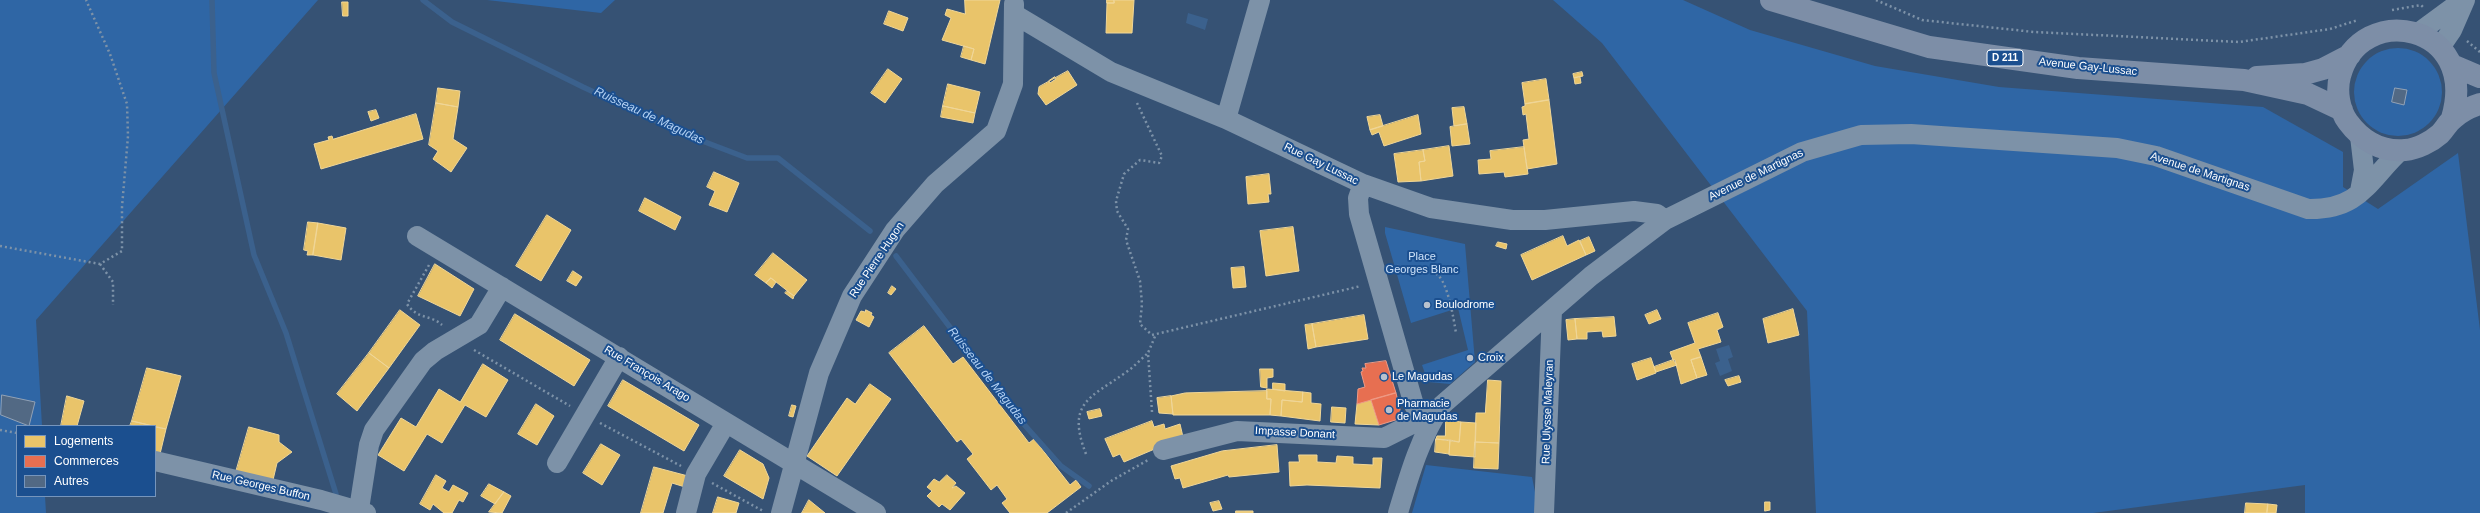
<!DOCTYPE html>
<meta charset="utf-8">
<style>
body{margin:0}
#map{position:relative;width:2480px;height:513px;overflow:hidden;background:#365274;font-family:Arial,sans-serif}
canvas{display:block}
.legend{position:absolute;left:16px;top:425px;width:140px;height:72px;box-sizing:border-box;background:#1b4f8f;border:1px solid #7695bc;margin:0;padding:5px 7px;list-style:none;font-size:12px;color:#fff}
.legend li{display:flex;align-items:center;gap:8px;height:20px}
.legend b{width:20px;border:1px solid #7695bc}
</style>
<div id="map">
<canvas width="2480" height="513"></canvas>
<ul class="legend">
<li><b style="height:11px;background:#e9c46a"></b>Logements</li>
<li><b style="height:11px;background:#e76f51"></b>Commerces</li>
<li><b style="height:11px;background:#526984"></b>Autres</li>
</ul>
</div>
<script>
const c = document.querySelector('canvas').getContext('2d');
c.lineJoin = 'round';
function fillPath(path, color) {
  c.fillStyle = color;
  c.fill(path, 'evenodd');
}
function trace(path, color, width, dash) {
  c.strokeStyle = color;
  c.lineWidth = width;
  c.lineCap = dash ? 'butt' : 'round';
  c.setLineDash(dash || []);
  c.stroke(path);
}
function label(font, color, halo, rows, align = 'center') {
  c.font = font + ' Arial,sans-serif';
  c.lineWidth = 4;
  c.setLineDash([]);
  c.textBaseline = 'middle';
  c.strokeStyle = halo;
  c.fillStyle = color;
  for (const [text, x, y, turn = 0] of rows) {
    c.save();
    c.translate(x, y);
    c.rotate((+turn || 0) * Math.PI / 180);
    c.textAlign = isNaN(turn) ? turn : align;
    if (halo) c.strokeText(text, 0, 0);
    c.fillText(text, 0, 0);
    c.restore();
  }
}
fillPath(new Path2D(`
 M0,0h318l-282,320 6,106h-25v70h28l1,17h-46z
 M487,0h128l-14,13z
 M1553,0h130l67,30 125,36 124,21 264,20 80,45v35l35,22 80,-56 22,177v183h-175v-28l-212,28h-277l-9,-202 -205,-268z
 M2354 92a44 44 0 1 1 88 0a44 44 0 1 1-88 0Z
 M1385,227l80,17 10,118 -25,22 -22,-2 -6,-17 46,-15 -10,-42 -47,15 -26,-90z
 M1426,465l106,12 4,20 -1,16h-123z`), '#2f66a5');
fillPath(new Path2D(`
 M1188,13l20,6 -3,11 -19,-7z
 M1729,345l4,12 -5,2 4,12 -12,5 -5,-13 5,-2 -4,-12z`), '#3b618d');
const homes = new Path2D(`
 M965,0h35l-15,64 -14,-4 3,-11 -32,-9 9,-22 -6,-3 2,-6 18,5z
 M1107,0h7v3h-7z
 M1114,0h20l-2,33h-26l1,-30h7z
 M342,2h6v14h-5z
 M889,11l19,7 -5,13 -19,-7z
 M964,46l10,3 -3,11 -10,-3z
 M888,69l14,10 -17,24 -14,-10z
 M1068,71l9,14 -31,20 -8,-11 1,-7z
 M1582,72l1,4 -9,2 -1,-4z
 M1055,77l1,2 -6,4 -1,-2z
 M1580,77l1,6 -6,1 -1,-6z
 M1546,79l3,21 -24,4 -3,-21z
 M948,84l32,8 -5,21 -32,-7z
 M438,88l22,3 -2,16 -22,-4z
 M1549,100l8,64 -30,5 -4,-29 6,-1 -3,-25 -3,1 -1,-8 3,-1v-2z
 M436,103l22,4 -5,32 14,9 -16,24 -18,-13 5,-8 -9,-6z
 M943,106l32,7 -2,10 -32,-6z
 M1464,107l3,17 -13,2 -2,-18z
 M376,110l3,8 -8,3 -3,-9z
 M416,114l7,25 -102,30 -7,-25 15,-4 -1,-3 4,-1 1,3z
 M1380,115l3,11 -13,4 -3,-13z
 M1418,115l3,19 -37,12 -5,-14 -7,3 -2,-5z
 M1467,124l3,20 -18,2 -2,-19z
 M1449,146l4,30 -32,5 -2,-19 6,-1 -2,-11z
 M1524,147l4,27 -23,3 -1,-5 -25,2 -1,-14 13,-1 -1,-8z
 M1423,150l2,11 -6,1 2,19 -23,1 -4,-28z
 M714,172l25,11 -12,29 -18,-7 6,-14 -8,-4z
 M1269,174l2,20h-3l1,8 -21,2 -2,-27z
 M645,198l36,19 -6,13 -36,-19z
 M547,215l24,15 -30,51 -25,-15z
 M308,222l10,1 -5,32h-6l1,-4 -4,-1z
 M318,223l28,5 -5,32 -28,-5z
 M1293,227l6,44 -33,5 -6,-45z
 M1563,236l4,10 12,-6 7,15 -54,25 -11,-25z
 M1589,237l6,14 -9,4 -6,-14z
 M1498,242l9,2 -1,5 -10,-3z
 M773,253l34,27 -13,16 -23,-18 -5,5 -11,-8z
 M435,264l39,25 -14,27 -42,-20z
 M1244,267l2,20 -13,1 -2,-20z
 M573,271l9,6 -6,9 -9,-5z
 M771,278l5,4 -4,6 -6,-5z
 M892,286l4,3 -5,6 -3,-2z
 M787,291l7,5 -1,3 -8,-6z
 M1793,309l6,26 -31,8 -5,-24z
 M400,310l20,15 -31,43 -20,-15z
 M866,310l6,3 -1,2 3,2 -5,10 -13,-7 5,-9 4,1z
 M1657,310l4,9 -12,5 -4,-9z
 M1718,313l5,14 -6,3 4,12 -23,7 3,8 -10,3 6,18 -16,6 -6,-24h-2l-3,-8 25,-9 -7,-20z
 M515,314l75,46 -16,26 -74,-46z
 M1364,315l4,24 -52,8 -4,-23z
 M1614,317l2,19 -13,1 -1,-6 -15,1v7h-10l-2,-20z
 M1575,319l2,20 -9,1 -2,-20z
 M1312,324l4,23 -8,2 -3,-24z
 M924,326l29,38 10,-7 66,86 5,-4 36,46 6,-5 5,7 -34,26h-37l-8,-10 5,-4 -10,-14 -6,5 -24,-31 6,-5 -12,-15 -4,3 -68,-89z
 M369,353l20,15 -32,43 -20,-17z
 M1701,357l6,18 -10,3 -6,-18z
 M1651,358l5,15 -19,7 -5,-16z
 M1673,360l4,5 -21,7 -2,-5z
 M483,364l25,16 -22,37 -21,-12 -23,38 -15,-9 -23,37 -26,-16 23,-37 15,9 23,-38 21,13z
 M147,368l34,8 -15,53 -34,-8z
 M1260,369h13v8l-6,1v10l-6,-1z
 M1739,376l2,6 -13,4 -3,-6z
 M623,380l76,45 -15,26 -76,-45z
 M1488,380l13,1 -2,62 -24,-1 1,-29h9z
 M1273,383l12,1v7l-12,-2z
 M870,384l21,15 -54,77 -30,-20 40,-58 8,6z
 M1267,389l36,3 -1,10 -20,-2 -1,16 -11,-1 1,-16h-4z
 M1267,391v8h4l-1,16h-97l-2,-19 14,-3z
 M1303,392l8,1v10l10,1 -1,17 -39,-5 1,-16 20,2z
 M67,396l17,5 -7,25h-16z
 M1171,396l2,18 -14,-1 -2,-15z
 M1371,400l8,25 -24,-1 2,-20z
 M536,404l18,12 -17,29 -19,-11z
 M792,405l4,1 -3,11 -4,-1z
 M1332,407l14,1 -1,15 -14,-1z
 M1100,409l2,7 -13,3 -2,-7z
 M1446,420l15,2 -2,20 -23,-3 1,-3h8z
 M132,421l21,5h-23z
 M1152,421l2,6 10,-3 1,5 15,-5 3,13 -59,25 -4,-8 -7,3 -8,-18z
 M1461,422l15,1 -1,34 -26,-2 1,-15 9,2z
 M155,427l11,2 -6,25 -5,-1z
 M249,427l30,8v7l13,10 -15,11 -4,17 -37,-8z
 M1436,439l14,1 -1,14 -14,-2z
 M1475,442l24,1 -1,26 -24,-1z
 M601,444l19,11 -18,30 -19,-12z
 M1277,445l2,27 -50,5 -1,-2 -45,13 -3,-10 -5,1 -4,-13 51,-15z
 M740,450l23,14 6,14 -6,21 -39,-23z
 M1299,455h18v7l19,1 1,-7 16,1v7l20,1v-7h9l-2,30 -73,-3 -17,1 -1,-24h10z
 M654,467l34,9 -3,11 -13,-4 -9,30h-22z
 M436,475l10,6 -4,7 7,4 4,-7 15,8 -5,9 -4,-2 -7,13h-8l-11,-9 -3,6 -10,-6z
 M947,475l9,8 -4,5 4,-2 9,7 -15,17 -8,-6 -3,3 -12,-11 5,-5 -5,-4 7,-8 5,3z
 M489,484l15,8 -9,12 -14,-8z
 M504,492l7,4 -9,17 -13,-1z
 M718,497l21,6 -3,10h-23z
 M809,500l16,13h-23z
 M1219,501l3,8 -9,2 -3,-8z
 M1765,502h5v8l-5,1z
 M2246,503l22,1 -1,9h-22z
 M2268,504l9,1 -1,8h-9z
 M1236,511h17v2h-17z`);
fillPath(homes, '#e9c46a');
trace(homes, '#f0d697', 1);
const shops = new Path2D(`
 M1386,361l10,32 -39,11 1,-15 7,-2 -4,-15 2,-1 -1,-3h4l-1,-4z
 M1396,393l6,25 -23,7 -8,-25z`);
fillPath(shops, '#e76f51');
trace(shops, '#ee9a85', 1);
trace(new Path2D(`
 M212,0l2,73 40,182 32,78 50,161
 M423,0l29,22 131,65 101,47 63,24h31l92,73
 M896,256l125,165 40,45 28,20`), '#3b618d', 5.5);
const building = new Path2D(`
 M2395,88l12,2 -3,15 -12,-3z
 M2,395l33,7 -6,24 -28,-11z`);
fillPath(building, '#526984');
trace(building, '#92a2b6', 1);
trace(new Path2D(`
 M1876,0l46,20 112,12 205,10 91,-13 28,-9
 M2392,10l29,-5 2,2
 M2467,41l13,11
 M1137,103l25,53 -3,7 -19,-3 -16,14 -8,27 1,10 11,18 -2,11 14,41 2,23 -2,20 12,11 209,-49
 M0,246l100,18 22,-13v-44l6,-71 -1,-32 -17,-50 -24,-54
 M100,264l13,18v23
 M429,265l-22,39c11,16 23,10 35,21
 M1392,267l6,-1c12,7 23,4 36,7 13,2 20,48 22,60
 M474,350l96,56
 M1152,412l-4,-59 8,-19
 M600,423l81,43
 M0,430l17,3
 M1086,454c-20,-51 4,-56 39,-81 9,-6 16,-14 23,-20
 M712,483l51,28
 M1066,513l45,-32 37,-21`), '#7d92a8', 2.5, [2, 3]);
trace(new Path2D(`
 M1014,14l97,58 115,47 137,65 68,24 81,12h33l89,-9 23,3 8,6
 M2418,33l45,-33
 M2441,46l11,-16 13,-30
 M1226,119l34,-119
 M2360,136l4,34 -4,21
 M1363,184l-5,14 1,16 55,191 9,14 5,3
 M417,236l459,277
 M1163,450l74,-19 147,7 26,-13 9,-13
 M155,461l166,39 45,13
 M557,463l62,-106
 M359,509l10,-64 5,-15 49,-69 12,-10 44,-26 23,-38
 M686,513l10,-39 30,-51
 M781,513l38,-140 33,-77 43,-66 40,-46 61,-53 17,-47 1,-80
 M1398,513c11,-37 22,-76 44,-108l149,-129 74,-56 137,-68 59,-17 50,-1 206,14 39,8 152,53c52,1 60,-28 93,-59
 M1544,513l8,-203`), '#7d92a8', 20);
trace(new Path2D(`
 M1771,0l158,47 149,21 166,12 64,14 34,16
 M2454,66l26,11
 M2257,77l48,-3 18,-5 27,-14
 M2452,118c28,-95 -92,-118 -112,-42 -4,15 -1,34 8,46 14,19 34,30 57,28 12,-1 26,-8 35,-16 5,-5 8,-12 14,-16 8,-7 16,-11 26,-14`), '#7d8ea7', 22);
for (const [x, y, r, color] of [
 [1427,305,4,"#b9c2ce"],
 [1470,358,4,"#b9c2ce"],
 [1384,377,4,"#b9c2ce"],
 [1389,410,4,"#b9c2ce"]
]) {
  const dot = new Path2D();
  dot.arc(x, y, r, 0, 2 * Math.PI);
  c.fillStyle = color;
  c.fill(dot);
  trace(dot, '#1b4f8f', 1.5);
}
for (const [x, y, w] of [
 [2005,58,36]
]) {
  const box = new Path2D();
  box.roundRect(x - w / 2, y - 8, w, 16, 3);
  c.fillStyle = '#1b4f8f';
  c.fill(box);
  trace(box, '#fff', 1);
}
label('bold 10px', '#fff', null, [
 ["D 211",2005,58]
]);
label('11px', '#fff', '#1b4f8f', [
 ["Avenue Gay-Lussac",2088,67,6],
 ["Rue Gay Lussac",1321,164,26],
 ["Avenue de Martignas",2200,172,18],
 ["Avenue de Martignas",1756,175,-26],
 ["Rue Pierre Hugon",877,260,-56],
 ["Rue François Arago",647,374,31],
 ["Rue Ulysse Maleyran",1548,412,-88],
 ["Impasse Donant",1295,433,3],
 ["Rue Georges Buffon",261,486,13]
]);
label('11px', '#cfe3fa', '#1b4f8f', [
 ["Place",1422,257],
 ["Georges Blanc",1422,270]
]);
label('11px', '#fff', '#1b4f8f', [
 ["Boulodrome",1435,305],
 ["Croix",1478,358],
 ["Le Magudas",1392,377],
 ["Pharmacie",1397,404],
 ["de Magudas",1397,417]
], 'left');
label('italic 12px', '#b5d3f5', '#1b4f8f', [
 ["Ruisseau de Magudas",649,116,25],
 ["Ruisseau de Magudas",987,376,52]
]);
</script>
